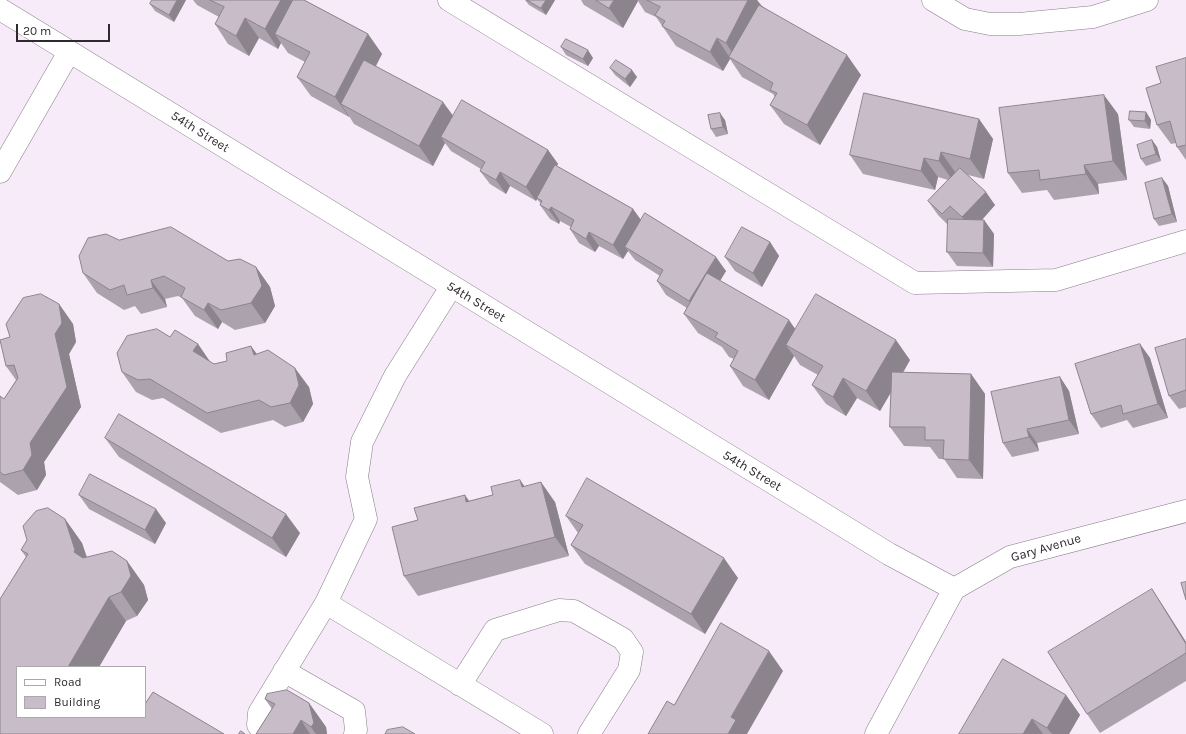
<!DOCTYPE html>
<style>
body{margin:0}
#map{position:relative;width:1186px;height:734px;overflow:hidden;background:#f7eaf9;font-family:Karla,sans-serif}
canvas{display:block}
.legend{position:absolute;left:16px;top:666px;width:130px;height:52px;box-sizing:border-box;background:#fff;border:1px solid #aba9ab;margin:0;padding:5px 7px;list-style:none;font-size:12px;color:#2e292e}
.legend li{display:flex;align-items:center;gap:8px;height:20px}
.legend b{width:20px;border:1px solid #aba9ab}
.scale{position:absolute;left:16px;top:24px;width:94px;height:18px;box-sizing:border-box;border:2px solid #2e292e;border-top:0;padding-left:5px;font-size:12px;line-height:14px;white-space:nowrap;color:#2e292e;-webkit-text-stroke:3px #fff;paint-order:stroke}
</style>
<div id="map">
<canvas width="1186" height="734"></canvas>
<ul class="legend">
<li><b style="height:5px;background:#fff"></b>Road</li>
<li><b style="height:11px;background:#c8bcc9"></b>Building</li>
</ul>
<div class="scale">20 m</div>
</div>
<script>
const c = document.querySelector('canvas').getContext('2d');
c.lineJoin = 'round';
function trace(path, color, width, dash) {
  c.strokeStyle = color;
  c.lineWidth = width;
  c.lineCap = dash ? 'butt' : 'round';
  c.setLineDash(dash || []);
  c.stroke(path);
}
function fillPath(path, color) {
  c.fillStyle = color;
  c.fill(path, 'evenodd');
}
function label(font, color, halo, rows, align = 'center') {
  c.font = font + ' Karla,sans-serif';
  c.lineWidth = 3.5;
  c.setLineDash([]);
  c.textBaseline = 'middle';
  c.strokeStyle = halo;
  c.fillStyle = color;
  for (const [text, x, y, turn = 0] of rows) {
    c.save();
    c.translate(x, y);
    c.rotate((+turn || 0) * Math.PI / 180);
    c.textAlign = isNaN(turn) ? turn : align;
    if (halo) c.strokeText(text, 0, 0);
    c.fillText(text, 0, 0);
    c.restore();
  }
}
const minor = new Path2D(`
 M449,0l466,283 141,-3 130,-39
 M933,0l32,19 25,5h29l74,-7 54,-17
 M0,9l889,545 65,35
 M0,172l69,-120
 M451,287l-56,89 -33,66 -5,35 9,42 -40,84 216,131
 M284,671l70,40 2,19 -1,4
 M460,685l35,-55 64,-20 15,1 49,28 9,13 -3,18 -40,64
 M265,734l-7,-9 1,-12 67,-110
 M876,734l78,-145 56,-32 176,-46`);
trace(minor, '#887d8a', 23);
trace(minor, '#fff', 22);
fillPath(new Path2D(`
 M186,0l-12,22 -19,-11 -5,-7z
 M193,0h111l64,34 14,20 -6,12 77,50 95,34 10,14 -2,2 77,43 8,11 85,51 -6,10 76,48 114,31 -7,13 68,1 14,20 -2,85 -26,-1 -13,-19h-5l-9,-12 -26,-1 -14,-19 1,-35 -11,19 -23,-13 -11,18 -20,-12 -14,-19 6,-10 -18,-10 -6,-9 -25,44 -26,-14 -13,-20 4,-7 -5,-2 -7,-10 -24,-14 -14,-19 3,-6 -21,-13 -9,-14 3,-5 -25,-16 -7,-9 -5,8 -24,-13 -4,6 -16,-9 -9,-14 1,-2 -11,-6 -1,3 -9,-5 -10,-14 1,-1 -4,-5 -1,2 -26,-15 -4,8 -16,-10 -10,-13 1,-2 -30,-18 -6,-8 -12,23 -79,-42 -5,-8v1l-38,-21 -14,-19 8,-15 -17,-9 -7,-10 -3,6 -19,-11 -10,18 -21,-12 -13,-20 4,-7 -22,-12z
 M525,0h30l-9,15 -17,-10z
 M581,0h176l5,6 99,69 -41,70 -36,-21 -14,-19 5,-8 -2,-3 -31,-17 -12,-18 -7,12 -47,-25 -20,-29 -11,-5 -7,-11 -15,27 -39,-23z
 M561,47l32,11 -5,8 -22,-11z
 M1186,58v102l-9,-13 -1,-4 -5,1 -14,-19 4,-42z
 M610,68l27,9 -7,10 -15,-12z
 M1146,112l5,8 -1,9 -16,-2 -5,-7z
 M1118,114l9,66 -29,4 1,10 -45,6 -7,-10 -25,3 -14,-20z
 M979,119l14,20 -9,40 -16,-4 27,30 -13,15h2l10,14 -1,33 -36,-1 -10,-14 1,-27 -10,-10 -10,-14 20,-21 -10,-3 -3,13 -72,-16 -13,-19z
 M725,120l3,14 -12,3 -5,-8z
 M1152,140l5,7 4,14 -15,5 -5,-7z
 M1162,178l6,8 9,36 -18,4 -5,-7z
 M119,240l137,27 14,20 5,19 -10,17 -30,7 -13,-8 -4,7 -23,-13 -13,-18 -4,-2 -13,3 2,8 -26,7 -6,-8 -11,4 -27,-17 -14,-20z
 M770,242l9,14 -17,31 -27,-16 -10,-14z
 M59,304l14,20 3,18 -7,12 12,53 -37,55 2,13 -9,15 -19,5 -18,-13v-86l4,3 12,-19 -10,-14 4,-29z
 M170,337l28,7 12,18 4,2 43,-10 52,33 4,17 -10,18 -18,5 -12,-7 -52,13 -58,-35 -11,2 -16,-8 -14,-20z
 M1186,339v68l-7,2 -10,-13z
 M1140,344l10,14 18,60 -35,10 -6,-8 -26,8 -10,-14z
 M1060,377l9,14 10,43 -42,9 2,8 -27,6 -9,-14z
 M105,438l195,95 -14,24 -167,-100z
 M525,486l30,16 14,54 -151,40 -14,-20 14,-56 51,-19z
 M79,495l87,28 -11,21 -66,-35z
 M566,516l172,62 -33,56 -120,-70 -14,-19 7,-12z
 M65,519l17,24 5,14 40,4 17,24 4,15 -11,16 -11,5 -27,46h-82v50l207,17h-224l26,-177 -5,-7z
 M1152,589l13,20 21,33v39l-86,52 -13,-19z
 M1066,695l14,20 -11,19h-110z
 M265,699l44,4 17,24 1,7h-71l16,-25z`), '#aca2ad');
fillPath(new Path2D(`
 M177,0h9l-12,22 -5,-7z
 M281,0h12l-18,34 6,9 -3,6 -13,-20z
 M546,0h9l-9,15 -5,-7z
 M614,0h23l1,1 -15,27 -14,-20z
 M748,0h9l9,12 -27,51 -13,-20z
 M245,18l14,20 -10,18 -13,-20z
 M368,34l14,20 -30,56 -11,-6 8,12v1l-14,-20z
 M717,38l13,20 -1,-1 1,2 -7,12 -13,-19z
 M588,50l5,8 -5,8 -5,-7z
 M847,55l14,20 -41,70 -13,-20z
 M632,70l5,7 -7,10 -5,-8z
 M1104,95l14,19 9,66 -14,-19z
 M443,102l14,19 -16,16 4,6 -12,23 -14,-20z
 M1146,112l5,8 -1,9 -5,-8z
 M720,113l5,7 3,14 -5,-7z
 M979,119l14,20 -9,40 -14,-20z
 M1152,140l5,7 4,14 -5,-7z
 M548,150l10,14 -22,37 -10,-14z
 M941,152l14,20 -2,9 -14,-20z
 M924,158l14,19 -3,13 -14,-19z
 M1084,165l14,19 1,10 -13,-20z
 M500,172l10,14 -4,8 -10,-14z
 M1162,178l6,8 9,36 -5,-8z
 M986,192l9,13 -23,26 -10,-14z
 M551,207l9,14 -1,3 -10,-14z
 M633,209l10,14 -18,24 3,4 -5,8 -10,-14z
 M984,220l10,14 -1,33 -10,-14z
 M589,232l10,14 -4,6 -9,-13z
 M770,242l9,14 -17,31 -9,-14z
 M716,257l10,14 -27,44 -10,-14z
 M256,267l14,20 5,19 -10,17 -14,-20z
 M151,280l14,19 2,8 -14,-19z
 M208,303l14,19 -4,7 -14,-19z
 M59,304l14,20 3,18 -7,12 12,53 -37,55 2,13 -9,15 -14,-20 7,-27 25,-109z
 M789,320l14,20 -17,5 8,11 -25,44 -14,-20z
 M896,340l14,20 -30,51 -14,-20z
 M198,344l13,19 -18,-12z
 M1140,344l10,14 18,60 -10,-14z
 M251,346l14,19 -11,-10z
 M295,368l14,19 4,17 -10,18 -13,-19z
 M971,374l14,20 -2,85 -14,-19z
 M1060,377l9,14 10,43 -10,-14z
 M843,378l14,20 -11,18 -13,-19z
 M1027,429l10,14 2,8 -10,-14z
 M520,480l14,19 -12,-12z
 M541,482l14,20 14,54 -14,-19z
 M465,495l14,20 -13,-13z
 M156,509l10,14 -11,21 -10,-14z
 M286,514l14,19 -14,24 -14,-19z
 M65,519l17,24 10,31 -18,-22z
 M724,558l14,20 -33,56 -14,-20z
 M127,561l17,24 4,15 -11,16 -16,-24z
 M1152,589l13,20 21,33v2z
 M109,597l17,24 -27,46h-31z
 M769,651l14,20 -36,63h-19l3,-17z
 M1066,695l14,20 -11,19h-17l-5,-6z
 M309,703l17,24 1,7h-11l-5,-7z
 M1032,719l11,15h-20z
 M301,720l9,14h-17z`), '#8c848d');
const building = new Path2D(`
 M152,0h25l-8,15 -19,-11z
 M210,0h71l-16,29 -20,-11 -9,18 -21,-12 9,-17z
 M293,0h11l64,34 -33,63 -38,-20 13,-25 -35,-18z
 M527,0h19l-5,8z
 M596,0h18l-5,8z
 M647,0h101l-22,43 -9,-5 -7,14 -48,-26 3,-5 -10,-6 5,-8z
 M759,5l88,50 -40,70 -37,-20 7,-12 -7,-3 3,-7 -44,-26z
 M566,39l22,11 -5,9 -22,-12z
 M1186,58v87l-9,2 -7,-26 -13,4 -11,-37 15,-5 -5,-16z
 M364,60l79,42 -24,44 -78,-42z
 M616,60l16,10 -7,9 -15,-11z
 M864,93l115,26 -9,40 -29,-7 -2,9 -15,-3 -3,13 -71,-16z
 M1104,95l9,66 -29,4 2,9 -46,6 -1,-10 -31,3 -9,-65z
 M462,100l86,50 -22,37 -26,-15 -4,8 -16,-9 5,-9 -44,-25z
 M1130,111l16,1 -1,9 -16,-1z
 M720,113l3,14 -12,2 -3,-14z
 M1152,140l4,14 -15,5 -4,-14z
 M555,165l78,44 -20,36 -24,-13 -3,7 -16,-10 4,-9 -23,-13 -2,3 -9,-5 2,-4 -5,-3z
 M960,168l26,24 -24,25 -12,-11 -8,8 -14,-13z
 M1162,178l10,36 -18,5 -9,-36z
 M645,213l71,44 -27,44 -32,-20 6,-11 -38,-23z
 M948,219l36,1 -1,33 -36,-1z
 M171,227l57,34 12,-2 16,8 6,19 -11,17 -30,7 -13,-7 -4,7 -23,-13 4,-9 -21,-12 -13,4 2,8 -26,7 -3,-10 -14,5 -27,-17 -4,-17 9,-18 18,-4 13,6z
 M742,227l28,15 -17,31 -28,-16z
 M707,273l82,47 -34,60 -25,-14 8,-15 -23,-14 3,-4 -34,-19z
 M41,294l18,10 3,19 -7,11 12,53 -37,56 2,12 -9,15 -19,5 -4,-3v-76l4,3 14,-21 -4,-13 -8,1 -6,-26 10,-3 -4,-13 17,-26z
 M816,294l80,46 -30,51 -23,-13 -10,19 -21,-12 11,-19 -37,-21z
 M157,329l13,8 5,-7 23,14 -5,7 21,13 13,-3 -1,-8 25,-7 3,9 14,-5 27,18 4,17 -9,18 -19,4 -12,-7 -52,13 -57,-34 -12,1 -16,-8 -5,-19 10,-17z
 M1186,339v51l-17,6 -14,-48z
 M1140,344l18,60 -35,10 -2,-9 -30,9 -16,-50z
 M892,372l79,2 -2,86 -26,-1 1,-19h-19v-13h-35z
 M1060,377l9,43 -42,9 2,8 -26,6 -12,-51z
 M119,414l167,100 -14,24 -167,-100z
 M90,474l66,35 -11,21 -66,-35z
 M587,478l137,80 -33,56 -120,-69 12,-20 -17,-9z
 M520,480l2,7 19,-5 14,55 -151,39 -12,-49 26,-7 -4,-12 51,-13 1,7 27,-7 -2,-8z
 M48,508l17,11 10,31 -1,2 9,6 29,-7 15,10 4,15 -10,16 -12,5 -41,70h-51v50h128v-13l8,-12 71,42h-224v-135l28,-45 -7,-4 6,-10 -4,-14 13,-15z
 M1186,582v18l-5,-17z
 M1152,589l34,55v9l-99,61 -39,-62z
 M721,623l48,28 -38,66 5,3 -8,14h-80l19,-33 7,4z
 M1003,659l63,36 -19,33 -15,-9 -9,15h-64z
 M287,690l22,13 5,20 -3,4 -10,-7 -8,14h-37l19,-30 -10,-5 2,-5z
 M403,727l12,7h-30l2,-4z
 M241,731l4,3h-6z`);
fillPath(building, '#c8bcc9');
trace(building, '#8c848d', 1);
label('13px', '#2e292e', '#fff', [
 ["54th Street",200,132,32],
 ["54th Street",476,302,31],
 ["54th Street",752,471,31],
 ["Gary Avenue",1046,548,-16]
]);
</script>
